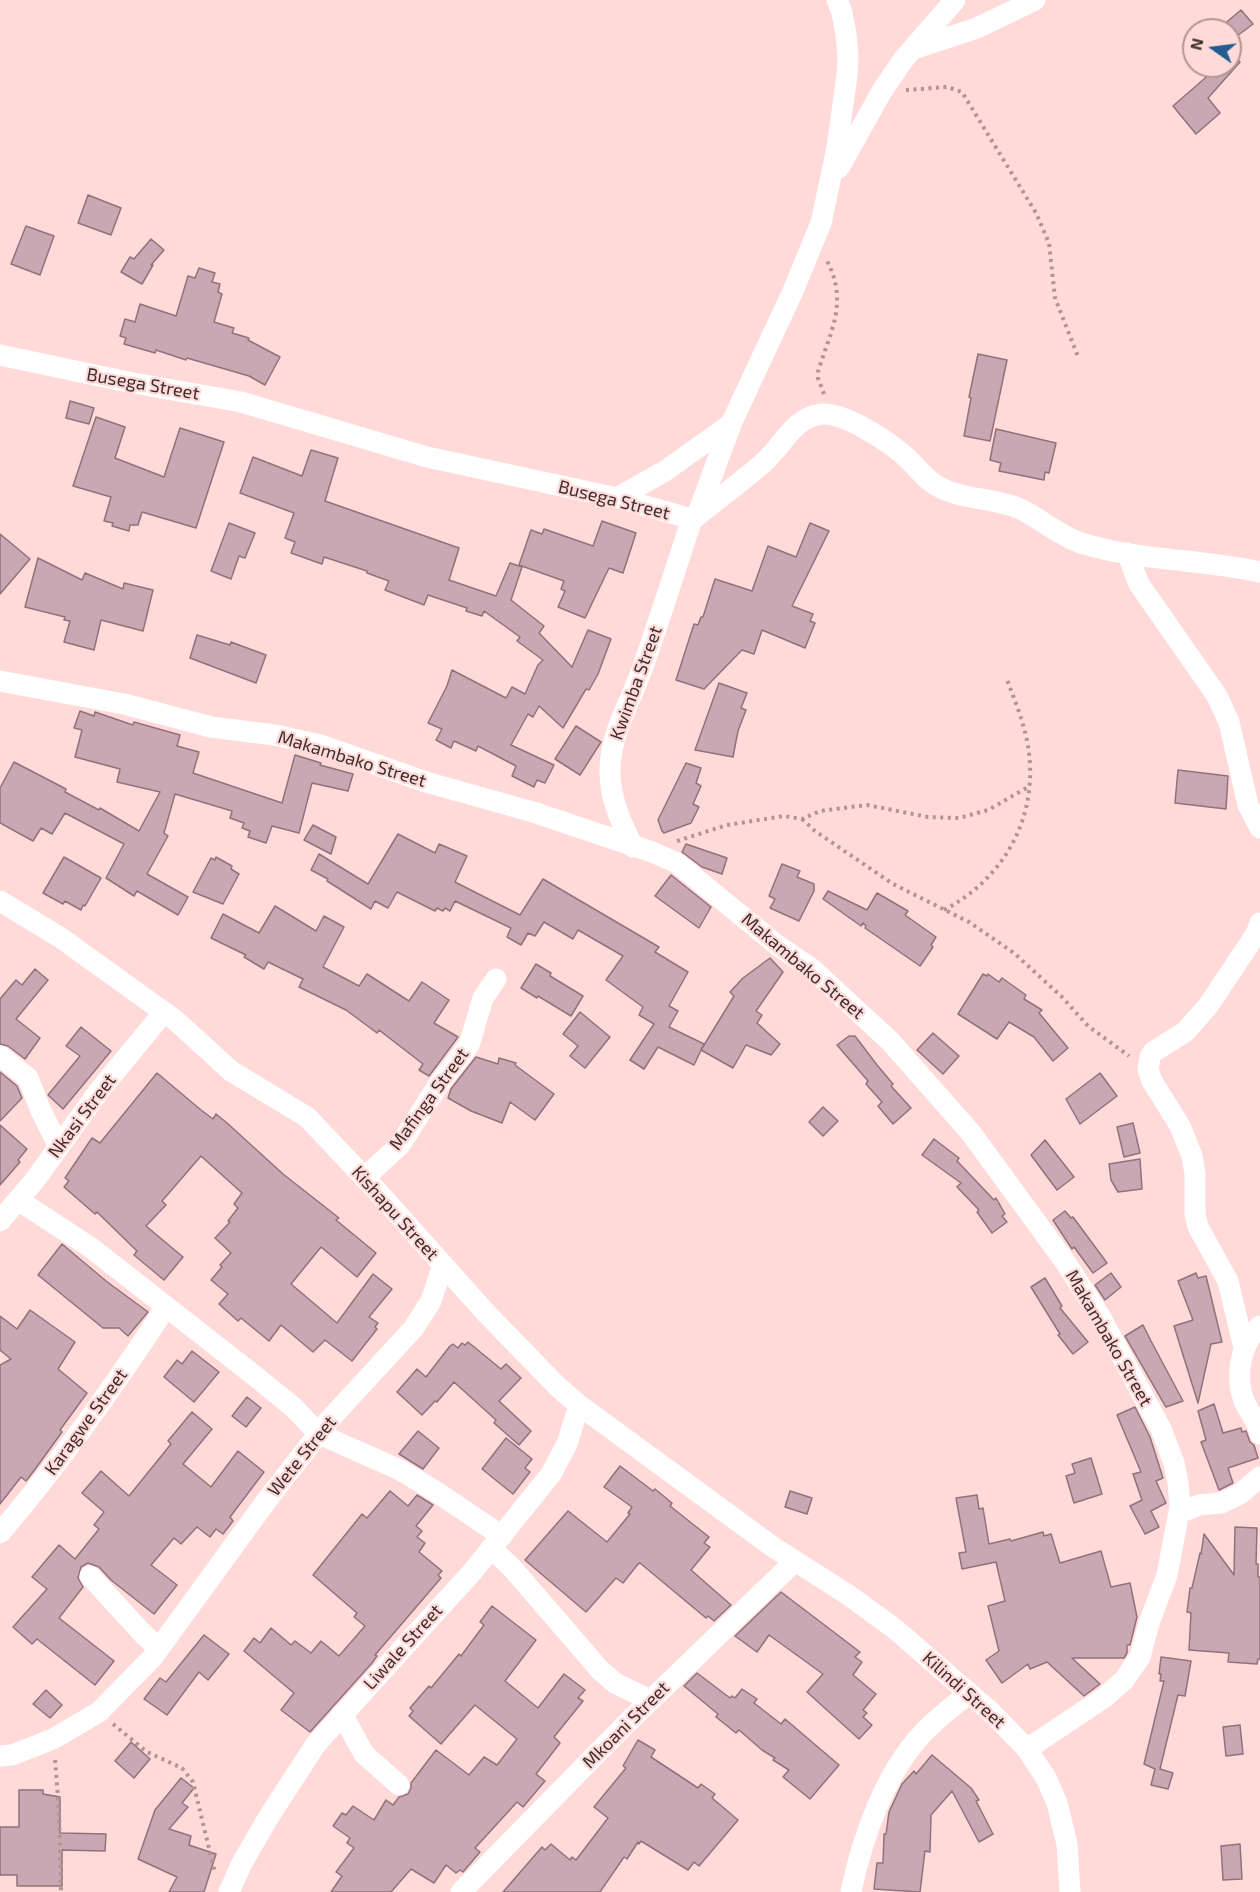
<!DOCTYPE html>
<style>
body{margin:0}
#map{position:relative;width:1260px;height:1892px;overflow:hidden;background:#ffdad8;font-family:"Exo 2",sans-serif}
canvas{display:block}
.north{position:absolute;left:1182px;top:18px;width:60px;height:60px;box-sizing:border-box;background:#ffdad8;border:2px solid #b19594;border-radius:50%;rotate:284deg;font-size:16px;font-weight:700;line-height:24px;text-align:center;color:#3c2e2d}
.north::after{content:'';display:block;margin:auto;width:21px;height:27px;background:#235b93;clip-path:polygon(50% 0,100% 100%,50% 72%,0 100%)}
</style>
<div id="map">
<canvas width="1260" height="1892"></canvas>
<div class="north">N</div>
</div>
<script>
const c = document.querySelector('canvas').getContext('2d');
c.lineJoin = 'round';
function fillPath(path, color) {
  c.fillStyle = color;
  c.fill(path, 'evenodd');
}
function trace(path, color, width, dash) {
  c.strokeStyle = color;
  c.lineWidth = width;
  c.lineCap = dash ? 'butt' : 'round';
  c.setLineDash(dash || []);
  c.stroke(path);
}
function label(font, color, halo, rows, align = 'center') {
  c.font = font + ' "Exo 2",sans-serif';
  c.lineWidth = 4.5;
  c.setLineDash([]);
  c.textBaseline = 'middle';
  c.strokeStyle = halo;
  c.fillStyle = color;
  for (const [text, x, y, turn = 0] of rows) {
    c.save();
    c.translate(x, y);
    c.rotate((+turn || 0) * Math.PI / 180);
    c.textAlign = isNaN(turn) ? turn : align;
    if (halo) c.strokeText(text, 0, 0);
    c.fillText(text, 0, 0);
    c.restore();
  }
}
const building = new Path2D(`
 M1241,10l12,14 -20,15 -3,-4v-5h-4l-4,-4z
 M1232,55l8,7 -32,36 12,15 -24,21 -23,-28 46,-40h11v-9z
 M88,195l33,13 -10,27 -33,-12z
 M26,226l28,10 -14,39 -29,-11z
 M151,239l13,11 -13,15h2l-11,19 -21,-12 9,-15 4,2z
 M199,268l16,5 -3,9 8,2 -2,8 4,2 -8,28 20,6 -2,5 17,5 -1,2 32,17 -15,28 -16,-9 -62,-18 -1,2 -30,-10 -1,3 -31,-9 2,-6 -6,-2 5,-17 10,3 5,-18 36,12 12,-40 7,2z
 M978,354l29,6 -17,81 -26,-5 7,-38 -2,-1z
 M70,401l24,7 -5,16 -23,-6z
 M96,417l29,10 -10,31 49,19 16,-49 44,14 -28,86 -54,-16 -4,13h-8l-1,6 -17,-5 1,-3 -9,-2 7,-24 -38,-11z
 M996,429l60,14 -7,30 -4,-1 -1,8 -45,-9 2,-8 -11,-3z
 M311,450l27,8 -13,43 134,47 -10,32 47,16 14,-33 12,4 -11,33 33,26 -5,7 33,34 16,-37 23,9 -13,35 -9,16 -3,-1 -23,39 -24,-22 -6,11 -5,-3 -17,31 43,20 -9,18 -8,-3 -3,7 -22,-11 4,-10 -38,-20 -2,5 -22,-10 -3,7 -15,-8 6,-11 -14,-6 19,-37 5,-16 54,28 6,-11 13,7 13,-29 5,-5 -26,-19 3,-4 -36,-26 -2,5 -16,-5 1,-3 -39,-13 -4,10 -39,-15 4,-9 -22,-8v-2l-43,-14 -2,7 -31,-11 4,-11 -10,-4 9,-25 -54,-20 13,-36 49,19z
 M602,521l34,12 -13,40 -14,-5 -24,50 -27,-11 7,-16 -4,-2 3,-8 -45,-16 12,-35 11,4 2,-5 49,17z
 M229,523l26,10 -10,25 -6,-2 -8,23 -20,-8z
 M810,523l19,8 -37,75 21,8 -3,7 5,2 -10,25 -43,-18 -8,24 -12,-4 -38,39 -28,-9 18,-56 4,1 3,-8h2l12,-38 37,12 16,-45 28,11z
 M0,534l30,25 -30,35z
 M38,558l44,22 3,-7 38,16 1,-6 29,7 -10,41 -42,-11 -7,30 -30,-8 6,-21 -6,-1 1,-3 -40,-10z
 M197,635l33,10 1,-3 35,13 -10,28 -66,-25z
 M719,683l28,10 -6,15 5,2 -8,21 -5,26 -38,-7z
 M80,711l14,5 1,-4 38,13 1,-3 46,13 -3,11 22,6 -6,21 89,30 13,-48 26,8 -1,2 33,9 -5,17 -36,-8 -13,50 -27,-7 -6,17 -18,-6 2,-6 -8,-3 2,-5 -14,-5 2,-7 -57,-17 -11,39 4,3 -21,38 41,23 -10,18 -41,-24 -3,5 -28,-18 18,-34 -59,-31 -13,21 -11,-6 -8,13 -33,-18v-35l14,-26 52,27 -1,3 34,18 1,-2 39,23 21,-39 -43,-10 3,-13 -45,-12 7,-27 -8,-2z
 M576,726l25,16 -21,33 -25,-16z
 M686,763l15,5 -5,15 5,3 -8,18 6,3 -8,16 -27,10 -2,-2 -4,-11z
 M1178,770l50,6 -2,33 -51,-6z
 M313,825l23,12 -5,17 -27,-14z
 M398,834l37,19 4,-9 28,12 -12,26 65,33 23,-36 116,68 -4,5 33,20 -19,34 9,5 -9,16 35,17 -10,21 -36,-18 -14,22 -14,-9 24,-36 -15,-9 4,-8 -37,-27 17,-24 -45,-26 -5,9 -29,-17 -9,14 -7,-3 -7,12 -14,-8 4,-9 -56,-27 -5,10 -5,-3 -2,3 -6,-3 -2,3 -38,-19 -9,16 -13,-7 -4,8 -44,-28 1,-2 -17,-9 8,-16 49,30z
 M686,844l41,14 -5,16 -20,-7 -20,-15z
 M64,857l37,21 -16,28 -2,-1 -2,5 -16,-9 -2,3 -20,-11z
 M216,857l16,9 -1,3 8,5 -16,30 -30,-12 18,-34 4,2z
 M782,864l18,7 -3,6 17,7v7l-15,30 -29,-13 5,-9 -6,-3z
 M671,875l40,32 -12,21 -44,-32z
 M828,891l39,19 10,-17 31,18 -3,4 31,22 -5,8 2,2 -13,19 -55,-38 1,-2 -3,-3 -2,3 -38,-27z
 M275,906l41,25 8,-15 20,11 -21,40 36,19 8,-12 42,27 13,-19 27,18 -15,23 24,14 -29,39 -10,-6 4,-6 -44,-34 -2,3 -31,-23 -47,-23 4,-8 -35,-17 -4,7 -20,-12 2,-2 -35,-17 12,-24 36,19z
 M770,958l13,14 -27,39 6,4 -5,8 23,21 -9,11 -25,-10 -13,23 -32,-18 33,-54 -4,-4 13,-14z
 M536,964l15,9 -1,3 33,20 -12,20 -33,-20 -1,2 -16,-10z
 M35,969l13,11 -32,39 24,19 -15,21 -17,-13 -8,-2v-45l16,-19 6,5z
 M983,974l4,2 1,-2 11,8 3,-4 24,17 -2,4 18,11 -3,3 29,35 -15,13 -19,-24 -25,-15 -12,17 -39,-25z
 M580,1012l30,25 -25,31 -15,-12 8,-10 -15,-12z
 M81,1027l30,24 -48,58 -15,-14 32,-39 -14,-10z
 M933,1033l26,23 -16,18 -26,-24z
 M849,1036h6l22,29 16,19 -2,2 20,22 -18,16 -15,-18 4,-4 -16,-18 2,-3 -31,-36z
 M476,1057l22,7 1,-6 17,5 -1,2 39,29 -19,26 -25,-18 -8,21 -31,-12 -23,-13 3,-9z
 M0,1072l17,14 5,12 -22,23z
 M157,1073l44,37 12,9 3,-5 11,9 56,51 56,44 -3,2 40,33 -19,24 -36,-30 -30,37 46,39 36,-49 19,15 -23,28 9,6 -3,4 2,2 -25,32 -27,-21 -12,12 -32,-27 -12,16 -28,-23 -3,3 -19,-17 9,-10 -17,-14 11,-13 -2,-2 11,-12 -16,-15 15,-16 -2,-1 10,-13 -4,-4 8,-11 -41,-37 -39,45 4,4 -20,21 37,31 -19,23 -30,-25 3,-4 -40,-39 -2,2 -31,-27 5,-6 -4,-3 27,-40 8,5z
 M1100,1073l17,23 -37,28 -14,-25z
 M823,1107l15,14 -15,15 -14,-14z
 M1133,1123l7,30 -16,4 -7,-30z
 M0,1125l27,24 -9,11 2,2 -20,23z
 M934,1139l25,19 -2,3 37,39 2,-2 9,16 -3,2 5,6 -15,11 -15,-21 2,-2 -22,-23 4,-4 -39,-28z
 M1045,1140l29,37 -17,13 -26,-35z
 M1140,1159l2,30 -24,3 -7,-12 -2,-16z
 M1065,1211l6,7 2,-1 34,46 -14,10 -19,-26 -2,2 -19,-29z
 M62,1244l44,37 42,31 -20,24 -9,-8h-16l-65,-53z
 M1111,1273l10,14 -16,13 -10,-15z
 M1196,1273l2,5 8,-2 16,66 -11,2 -13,59 -24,-77 19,-6 -15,-39z
 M1045,1278l17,28 -2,2 28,34 -15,12 -15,-19 2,-1 -29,-47z
 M30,1310l45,32 -17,27 29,24 -27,37 2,2 -26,36 -10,13 -5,-4 -21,27v-139l11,-6 -11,-9v-34l17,13z
 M1143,1325l8,16 32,60 -17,6 -41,-71z
 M468,1342l33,27 5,-5 15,14 -22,23 32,30 -12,14 -25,-22 2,-3 -42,-38 -17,20 -2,-1 -13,14 -25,-23 20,-23 9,8 24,-31 3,-2 5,4 4,-5 3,2z
 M192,1351l27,21 -25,30 -30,-25 13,-17 5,4z
 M247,1397l14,11 -15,19 -14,-11z
 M1214,1404l9,29 18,-5 1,4 4,-1 4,11 4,3 4,13 -30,10 5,15 -14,7 -18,-48 5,-2 -8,-29z
 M1135,1407l15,30 13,41 -7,3 10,22 -15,8 8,16 -14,7 -15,-28 12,-6 -9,-26 8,-2 -24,-57z
 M192,1412l20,17 -29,35 28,23 27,-36 26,21 -34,45 3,4 -10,13 -7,-5 -6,8 -13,-10 -16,17 -7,-6 -23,27 26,20 -23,29 -43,-34 -12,-13 -11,-4 -7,4 -3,11 5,9 -24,31 55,43 -19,24 -58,-46 -5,5 -19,-17 34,-38 -15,-12 27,-32 16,14 24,-30 -5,-4 10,-13 -22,-19 19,-22 28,25 42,-52 -3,-3z
 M418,1431l21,17 -16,21 -24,-15z
 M506,1438l26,21 -7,9 5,4 -17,22 -31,-25z
 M1091,1458l11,36 -28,9 -8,-27 9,-3 -3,-9z
 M620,1466l33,25 2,-2 17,14 -2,3 39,31 -5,6 6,4 -19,23 40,35 -17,16 -6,-5 -2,2 -66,-55 -2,1 -15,19 -7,-5 -30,34 -61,-52 43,-49 39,31 23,-28 -2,-1 4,-6 -28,-20z
 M390,1491l18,15 9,-11 16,10 -17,21 6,5 -5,6 8,6 -6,9 23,19 -4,4 3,3 -66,77 2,1 -5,7 -62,69 -29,-22 13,-17 -50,-42 10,-13 6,5 11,-15 20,17 4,-4 16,12 10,-12 18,15 26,-30 -11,-9 3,-4 -44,-38 49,-61 5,4z
 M790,1491l22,7 -5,16 -22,-7z
 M977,1495l2,14 4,-1 6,36 21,-5 1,2 32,-9 1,4 7,-2 9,29 41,-12 10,36 19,-4 7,34 -7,28h-3v8l-3,5h-52l28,26 -16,12 -37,-34 -17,7 -2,-5 -26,19 -16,-23 13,-9 -11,-45 17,-5 -9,-39 -34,7 -3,-16 7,-1 -10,-54z
 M1235,1527l22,1 -1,36h2v13h2v82h-2l-1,5 -29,-2 1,-9 -40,-3 2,-37 -4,-1 3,-24h2l8,-35 1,1 3,-20 30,41z
 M781,1592l79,60 -5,5 7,5 -9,13 23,19 -13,16 4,3 -4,4 9,8 -13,14 -52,-47 16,-18 -54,-39 -12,17 -22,-16z
 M492,1606l44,34 -31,41 33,27 26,-34 21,16 -7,8 5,3 -29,36 6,6 -24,31 9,7 -22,26 -6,-5 -42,46 5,4 -17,20 -3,-2 -4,3 -10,-8 -12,18 -23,-14 -20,23h-60l11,-16 -6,-4 18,-24 -7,-5 3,-5 -17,-12 9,-13 4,2 7,-9 21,14 12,-20 7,5 6,-8 9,-3 3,-6v-5l25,-33 33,25 15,-18 13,8 20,-26 -42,-34 -34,39 -32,-28 4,-5 -3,-3 19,-22 2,2 28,-34 2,2 23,-31 -4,-3z
 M204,1635l25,19 -21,26 -9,-8 -32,43 -23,-16 16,-21 6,4z
 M1161,1657l30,4 -6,35 -7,-1 -18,74 13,4 -5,16 -17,-4 4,-16 -11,-5 20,-83h-4l1,-7h-2z
 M697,1673l33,25 2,-2 3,2 7,-9 15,10 -3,4 27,21 4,-5 54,46 -29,34 -27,-22 6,-7 -16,-10 2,-2 -13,-8 -23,-20 -3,3 -20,-16 2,-3 -34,-28z
 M46,1690l16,15 -12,13 -17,-14z
 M1240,1725l3,29 -17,2 -3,-29z
 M638,1740l17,10 -4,7 47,31 3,-4 14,10 -3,4 26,22 -39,46 -5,-4 -6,8 -47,-29 -2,3 -1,-2 -11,17 -3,-2 -24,35h-97l39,-45 3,3 6,-6 19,16 2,-3 4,3 32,-42 -14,-11 32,-39 -3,-2z
 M131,1742l19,17 -16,19 -19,-17z
 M932,1755l39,33 8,12 -3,1 17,33 -14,8 -27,-51 -21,24 -1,37 -5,-1 -5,41 -46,-3 3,-26h6l1,-29h2l3,-22 13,-28 12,-13 2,3z
 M181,1778l13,10 -12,15 6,4 -19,22 22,7 -2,9 27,9 -12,38h-35l8,-15 -39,-18 17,-49z
 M19,1790h24v4l17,3v36l46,1 -1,17 -43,-1v36h-45v-11h-17v-48h19z
 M1240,1844l2,35 -19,1 -2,-34z`);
fillPath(building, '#c9a8b4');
trace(building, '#90727c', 1.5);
trace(new Path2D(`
 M906,90l41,-3 15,5 74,121 13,30 6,55 24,61
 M824,394l-6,-16v-6c12,-41 31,-69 9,-111
 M802,819l13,12 78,53 76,38 45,31 48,44 26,29 41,30
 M677,841l50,-16 57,-9 18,3 18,-8 47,-6 61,12 31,1 29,-8 42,-24
 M944,910c59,-31 93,-90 85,-157 -3,-26 -14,-52 -23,-76
 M113,1724l34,28 35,16 11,14 22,91
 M55,1760l4,51 2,81`), '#b09493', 4, [3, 4.5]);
trace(new Path2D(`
 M913,49l64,-21 58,-28
 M839,168l43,-77 21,-31 52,-60
 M0,355l128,27 113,20 186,55 190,41 75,21 5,-3 34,-92 62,-133 28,-68 16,-75 10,-73 1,-19 -2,-22 -4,-21 -5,-13
 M617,498l48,-27 66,-47
 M697,516c22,-18 46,-35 67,-54 20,-17 29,-45 58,-48 24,-2 74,32 90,49 10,10 17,20 31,26 23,11 51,9 75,19 21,9 39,27 63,35 58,18 120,16 179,29
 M1127,553l12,31 78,112 12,26 19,83 12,23
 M0,681l124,23 87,23 64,8 45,10 106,37 107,30 119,40 25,11 100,82 35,24 78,72 81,92 95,130 35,55 60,111 13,34 4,20 2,23 -13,69 -18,48 -9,34 -16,23 -19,17 -78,52
 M633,847c-12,-24 -24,-51 -23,-79 1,-35 19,-63 31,-96 18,-50 34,-102 51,-153
 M0,901l61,37 114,82 56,51 76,46 71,75 108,121 71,73 22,19 194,142 74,47 48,35 97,84 35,36 19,29 11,25 10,41 3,48
 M0,1056l28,22 13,33 18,36
 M364,1178l36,-33 39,-61 30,-39 14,-47 13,-19
 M18,1200l72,47 165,129 38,31 26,27 81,36 35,21 67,45
 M0,1221l35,-41 64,-89 65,-79
 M1260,1326c-21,19 -26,54 -14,79 5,10 12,17 14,29
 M1244,1348l-16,-67 -30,-54 -3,-13v-40l-3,-18 -12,-30 -28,-45 -4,-12 2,-12 3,-5 32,-20 23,-26 48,-72 4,-11
 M1179,1513l20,-8 22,-2 19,-9 20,-17
 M0,1533c61,-71 115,-148 166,-226
 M491,1548l22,21 87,101 15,13 35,17
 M90,1576l54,59 15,13
 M342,1714l22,40 35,31
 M0,1756l12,-1 41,-16 46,-27 53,-54 115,-158 63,-81 83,-90 18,-28 12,-36
 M229,1892l13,-29 26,-45 48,-74 157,-173 78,-97 16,-30 12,-39
 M461,1892l163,-166 171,-165
 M851,1892c11,-54 34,-119 72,-159 14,-15 31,-27 46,-40`), '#fff', 21);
label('18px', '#3c2e2d', '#ffdad8', [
 ["Busega Street",143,384,10],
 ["Busega Street",614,500,14],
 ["Kwimba Street",636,683,-70],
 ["Makambako Street",352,759,17],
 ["Makambako Street",803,966,40],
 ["Mafinga Street",429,1099,-54],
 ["Nkasi Street",82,1116,-53],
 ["Kishapu Street",395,1213,48],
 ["Makambako Street",1109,1338,60],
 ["Karagwe Street",86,1422,-54],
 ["Wete Street",302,1456,-51],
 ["Liwale Street",403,1647,-48],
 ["Kilindi Street",964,1690,42],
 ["Mkoani Street",626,1725,-45]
]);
</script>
